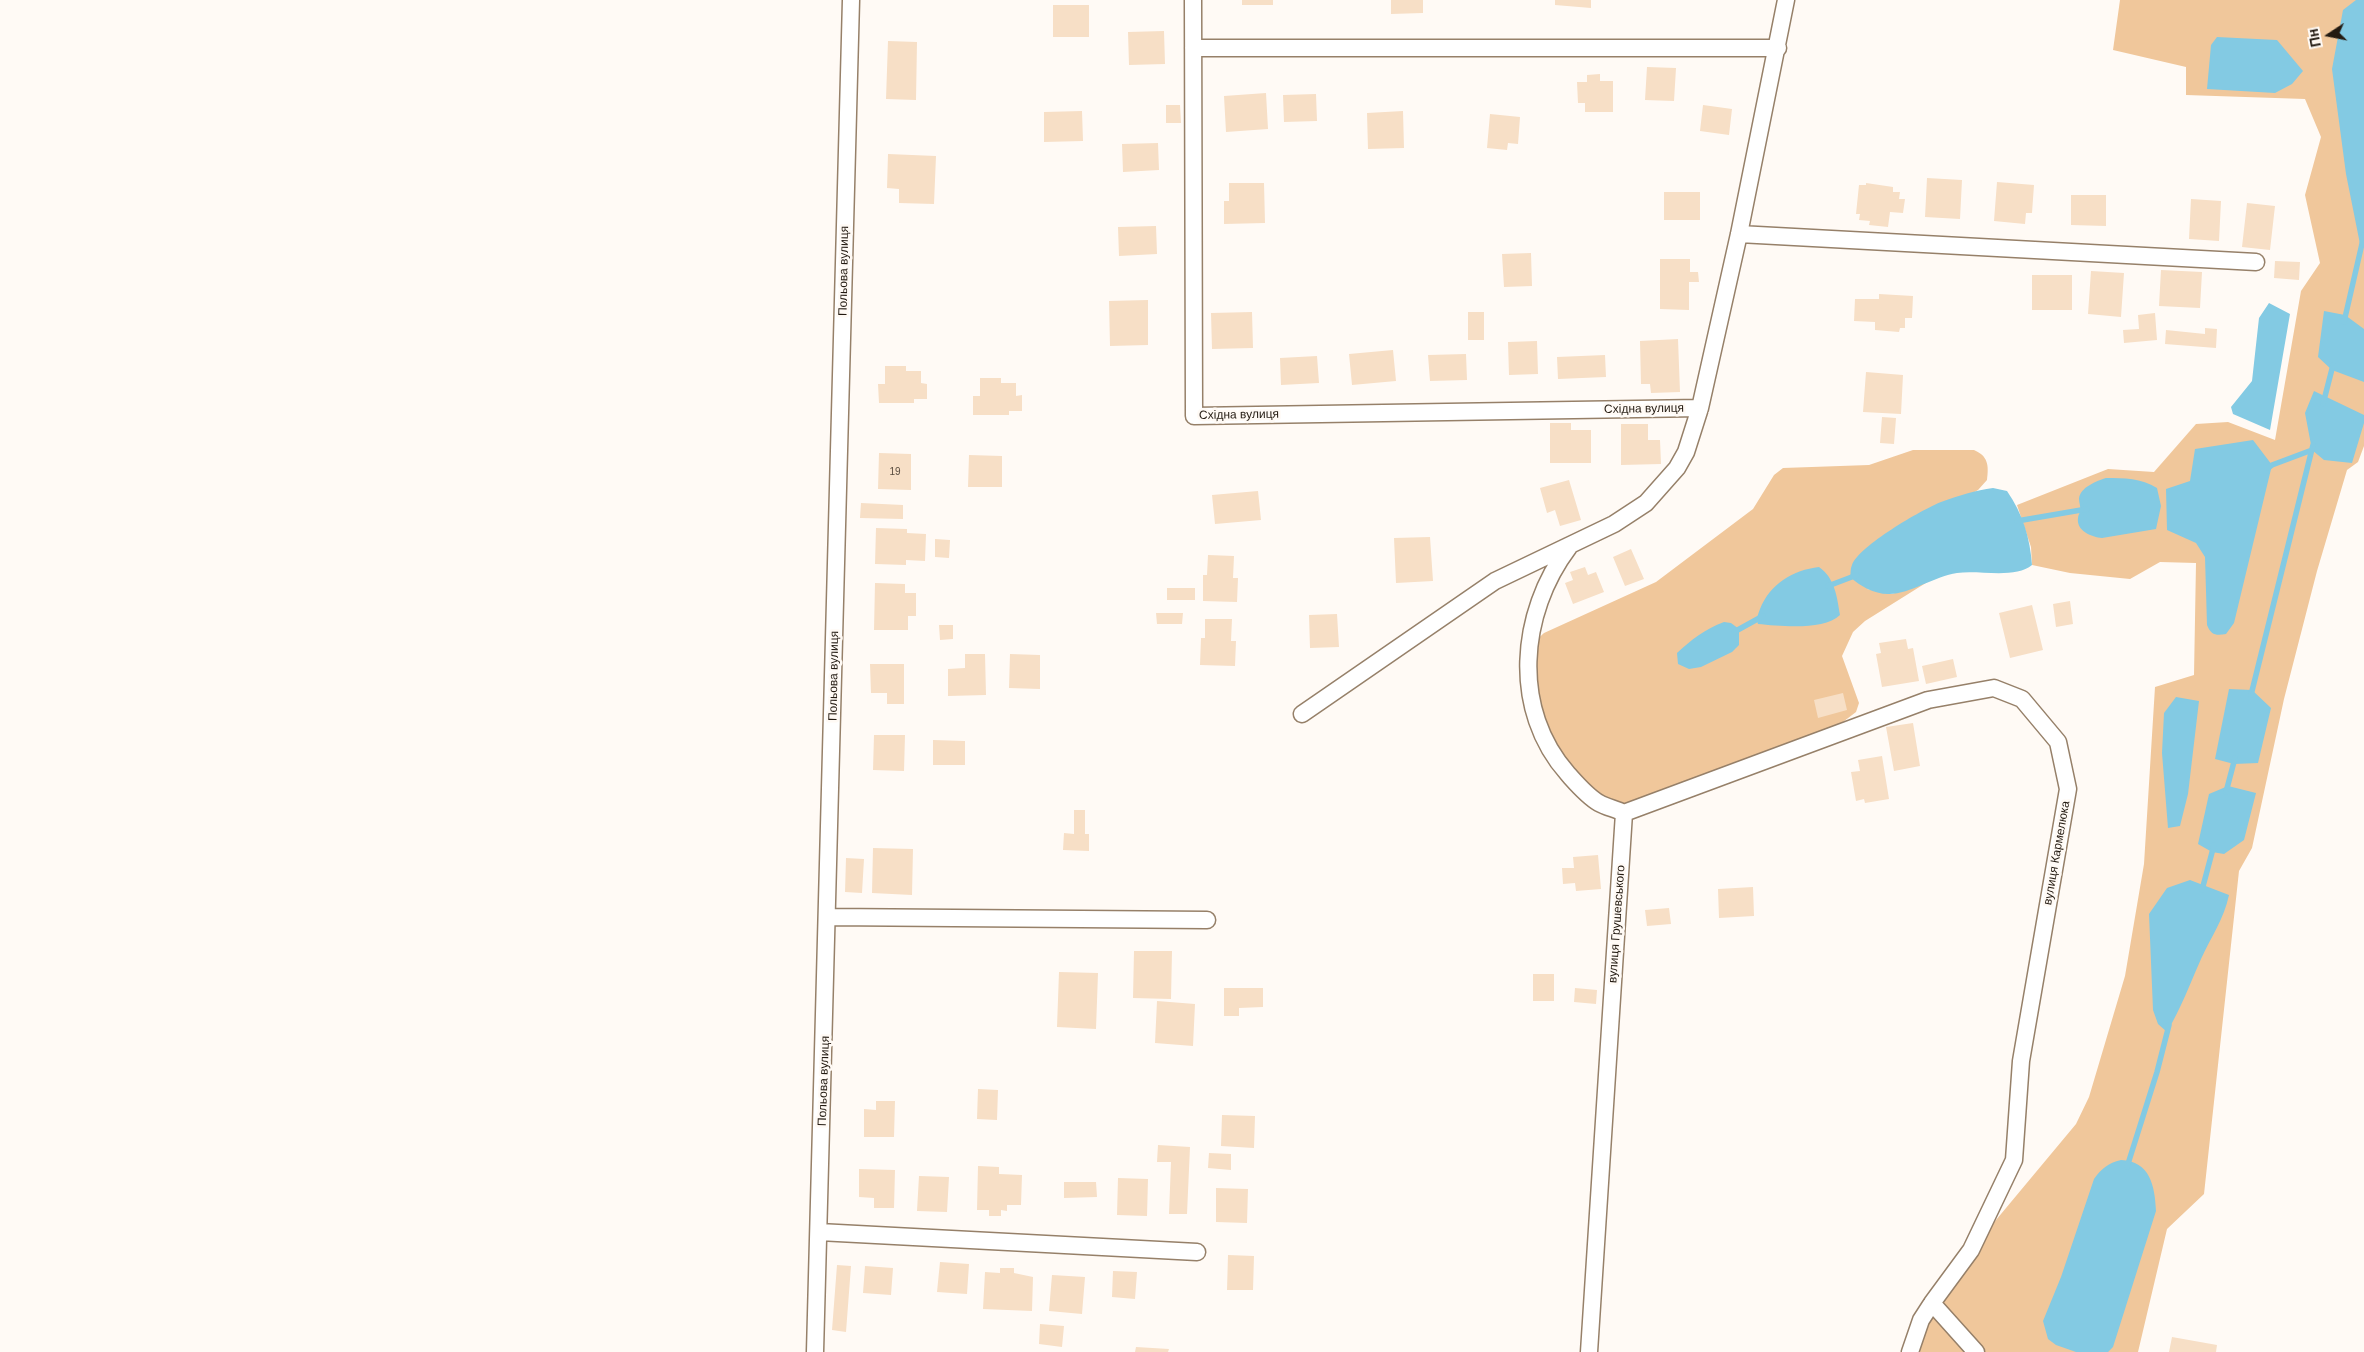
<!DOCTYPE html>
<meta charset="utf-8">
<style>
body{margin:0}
#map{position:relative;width:2364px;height:1352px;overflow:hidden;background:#fffaf5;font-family:Helvetica,sans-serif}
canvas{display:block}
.north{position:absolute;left:2304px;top:10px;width:50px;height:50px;-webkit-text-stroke:4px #fffaf5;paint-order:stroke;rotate:259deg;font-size:14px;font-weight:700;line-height:20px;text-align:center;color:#231a11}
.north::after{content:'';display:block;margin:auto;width:18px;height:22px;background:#231a11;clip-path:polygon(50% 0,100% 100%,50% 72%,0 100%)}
</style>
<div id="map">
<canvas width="2364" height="1352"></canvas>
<div class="north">Пн</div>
</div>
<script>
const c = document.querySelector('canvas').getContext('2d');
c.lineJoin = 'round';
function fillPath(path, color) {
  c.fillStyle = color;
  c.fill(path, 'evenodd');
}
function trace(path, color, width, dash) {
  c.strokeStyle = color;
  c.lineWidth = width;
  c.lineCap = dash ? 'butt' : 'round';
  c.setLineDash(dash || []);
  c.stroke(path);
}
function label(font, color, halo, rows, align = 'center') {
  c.font = font + ' Helvetica,sans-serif';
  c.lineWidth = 5;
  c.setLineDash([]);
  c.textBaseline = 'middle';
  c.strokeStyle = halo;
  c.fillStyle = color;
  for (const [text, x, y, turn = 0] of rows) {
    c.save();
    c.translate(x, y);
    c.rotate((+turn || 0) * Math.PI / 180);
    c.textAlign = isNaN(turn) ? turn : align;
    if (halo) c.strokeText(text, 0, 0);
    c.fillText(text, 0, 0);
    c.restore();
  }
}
fillPath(new Path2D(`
 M2120,0h244v446l-6,16 -11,8 -30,101 -33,128 -32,149 -13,23 -35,323 -37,35 -29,123h-228l61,-102 105,-126 13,-27 36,-121 19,-112 11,-177 39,-12 2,-112 -36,-1 -30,17 -60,-6 -38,-8 -1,-18 -14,-42 91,-36 46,3 42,-48 32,-2 47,18 26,-149 19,-28 -15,-68 16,-58 -16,-38 -119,-4v-28l-73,-17z
 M1913,450h61c14,6 15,15 13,30l-9,10 -108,65 -3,34 25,5 37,-13 -64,40 -12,11 -11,24 17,47 -3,9 -38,29 -194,72 -25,-10 -51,-56 -18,-101 14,-13 112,-51 97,-73 21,-34 9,-7 86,-3z`), '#f0c79b');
fillPath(new Path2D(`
 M2356,0h8v247l-3,2 -15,-75 -14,-105 11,-59z
 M2217,37l60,3 26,31 -11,13 -17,9 -68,-4 4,-44z
 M2269,303l21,11 -20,116 -37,-16 -2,-7 21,-26 7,-63z
 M2324,311l21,4 19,14v53l-32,-12 -14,-13z
 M2314,391l50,24v8l-12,40 -28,-3 -12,-10 -7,-37z
 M2253,440l19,25 -38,158 -8,11c-10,2 -15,1 -19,-9l-2,-68 -9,-14 -29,-13 -1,-41 24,-8 5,-32z
 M2106,478c18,0 35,0 51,10l4,18 -5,23 -54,9c-10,-1 -26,-7 -24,-20 0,-3 2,-5 2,-7 1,-4 -1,-8 -1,-12 1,-12 18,-18 27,-21z
 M1993,488l14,3c16,23 23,47 25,74 -16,14 -52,5 -75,8 -22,3 -49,22 -69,21 -14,0 -28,-8 -38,-17 1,-4 0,-8 2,-12 7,-19 69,-55 89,-63 17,-6 35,-12 52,-14z
 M1819,567c16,11 18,30 21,48 -16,16 -60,11 -82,9 -2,-6 0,-9 2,-15 10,-25 33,-39 59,-42z
 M1724,622l7,1 8,6v16l-7,7 -31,15 -12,2 -11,-5 -1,-11c14,-13 28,-24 47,-31z
 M2229,689l23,1 19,18 -13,55 -24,1 -19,-5z
 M2176,697l23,4 -11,93 -8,32 -12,2 -6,-75 2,-40z
 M2228,786l28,7 -12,47 -20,14 -12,-2 -14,-8 11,-50z
 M2190,880l39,15c-5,24 -18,42 -28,64 -11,25 -20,49 -34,73l-9,-8 -5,-14 -4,-96 18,-26z
 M2121,1160c29,1 34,26 35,51l-43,136 -5,5h-32l-20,-7 -8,-6 -5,-18 18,-44 33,-98c7,-10 14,-16 27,-19z`), '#83cae3');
trace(new Path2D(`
 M2344,322l20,-87
 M2323,404l10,-39
 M2268,468l4,-3 40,-15
 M2017,521l70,-12
 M1828,586l29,-11
 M1734,632l29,-16
 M2251,695l62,-250
 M2226,792l9,-34
 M2202,890l12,-45
 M2127,1167l30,-95 12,-47`), '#83cae3', 5.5);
fillPath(new Path2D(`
 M1242,0h31v5h-31z
 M1391,0h32v13l-32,1z
 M1555,0h36v8l-36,-3z
 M1053,5h36v32h-36z
 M1164,31l1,33 -36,1 -1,-33z
 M888,41l29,1 -1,58 -30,-1z
 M1647,67l29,1 -2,33 -29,-1z
 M1600,74v7h13v31h-28v-9h-7l-1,-21h10v-7z
 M1266,93l2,36 -42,3 -2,-36z
 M1316,94l1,27 -33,1 -1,-27z
 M1166,105h14l1,18h-15z
 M1703,105l29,4 -3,26 -29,-4z
 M1082,111l1,30 -39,1v-30z
 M1403,111l1,37 -36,1 -1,-36z
 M1490,114l30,3 -2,27 -10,-1 -1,7 -20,-2z
 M1158,143l1,27 -36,2 -1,-28z
 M888,154l48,2 -2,48 -35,-1v-14l-12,-1z
 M1927,178l35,2 -2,39 -35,-2z
 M1997,182l37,3 -2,28h-6l-1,11 -31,-3z
 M1229,183h35l1,40 -41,1v-23h5z
 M1866,183l27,4v5h7l-1,7h6l-2,14 -13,-1 -2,15 -19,-2 1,-4 -11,-1 1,-6h-4l3,-29h7z
 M1664,192h36v28h-36z
 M2071,195h35v31l-35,-1z
 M2191,199l30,2 -2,40 -30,-2z
 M2247,203l28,3 -5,44 -28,-3z
 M1156,226l1,28 -38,2 -1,-29z
 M1531,253l1,33 -28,1 -2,-33z
 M1660,259h30v13h8l1,10h-10v28l-29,-1z
 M2275,261l25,1 -1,18 -25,-2z
 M2161,270l41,2 -2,36 -41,-2z
 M2091,271l33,2 -3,44 -33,-3z
 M2032,275h40v35h-40z
 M1879,294l34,2 -1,22h-7v10h-5l-1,4 -24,-2v-8l-21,-1 1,-22h24z
 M1148,300v45l-38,1 -1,-45z
 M1252,312l1,36 -41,1 -1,-36z
 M1468,312h16v28h-16z
 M2155,313l2,27 -33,3 -1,-13 16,-1 -1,-14z
 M2205,328l12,1 -1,19 -51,-4 1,-14 39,4z
 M1678,339l2,53 -29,1 -1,-9h-9l-1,-43z
 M1537,341l1,33 -29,1 -1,-33z
 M1393,350l3,31 -44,4 -3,-31z
 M1466,354l1,26 -37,1 -2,-26z
 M1605,355l1,22 -48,2 -1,-22z
 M1317,356l2,27 -38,2 -1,-27z
 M885,366h21v5h15v12l6,1v15h-13v4h-35l-1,-19h7z
 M1866,372l37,3 -2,39 -38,-2z
 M980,378h21v5h15v13l6,-1v16h-13v4h-36v-19h7z
 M1882,417l14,1 -2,26 -14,-1z
 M1550,423h21v7h20v33h-41z
 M1621,424h27v16h12l1,24 -40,1z
 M879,453l32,1v36l-33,-1z
 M969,455l33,1v31h-34z
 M1569,480l12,40 -21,6 -5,-16 -8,3 -7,-25z
 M1258,491l3,29 -46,4 -3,-29z
 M861,503l42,2v14l-43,-1z
 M876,528l31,1v4l19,1 -1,27 -19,-1v5l-31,-1z
 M1430,537l3,44 -37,2 -2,-45z
 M935,539l15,1 -1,18 -14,-1z
 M1631,549l13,30 -19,7 -12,-29z
 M1208,555l26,1 -1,22h5l-1,24 -34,-1v-26h4z
 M1585,567l3,8 8,-3 8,20 -31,12 -8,-21 8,-3 -3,-8z
 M875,583l30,1v9h11v23h-8v14h-34z
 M1167,588h28v12h-28z
 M2070,601l3,23 -17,3 -3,-23z
 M2032,605l11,45 -33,8 -11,-45z
 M1156,613h27l-1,11h-25z
 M1337,614l2,33 -29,1 -1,-33z
 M1205,619h27l-1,22h5l-1,25 -35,-1 1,-27h4z
 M939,625h14v14l-13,1z
 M1906,639l2,10 5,-1 6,33 -37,6 -6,-33 5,-1 -2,-10z
 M965,654h20l1,41 -38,1v-27l17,-1z
 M1010,654l30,1v34l-31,-1z
 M1953,659l4,18 -31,7 -4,-18z
 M870,664h34v40h-17v-11h-16z
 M1843,693l4,17 -29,8 -4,-18z
 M1913,723l7,43 -26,5 -8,-44z
 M874,735h31l-1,36 -31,-1z
 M933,740l32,1v24h-32z
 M1882,756l7,43 -24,4 -1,-4 -8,2 -5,-29 9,-1 -2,-11z
 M1074,810h11v24h4v17l-26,-1 1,-17 10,1z
 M873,848l40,1 -1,46 -40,-2z
 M1598,855l3,34 -25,2 -1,-8 -12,1 -1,-16h12l-1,-11z
 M846,858l18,1 -2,34 -17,-1z
 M1753,887l1,29 -35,2 -1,-29z
 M1669,908l2,16 -24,2 -2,-16z
 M1134,951h38l-1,48 -38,-1z
 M1059,972l39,1 -2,56 -39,-2z
 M1533,974h21v27h-21z
 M1224,988h39v19l-24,1v8h-15z
 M1575,988l22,2 -1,14 -22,-2z
 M1157,1001l38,3 -2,42 -38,-3z
 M978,1089l20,1 -1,30 -20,-1z
 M876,1101h19l-1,36h-30v-28l12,1z
 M1222,1115l33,1 -1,32 -33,-2z
 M1158,1145l32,2 -3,67h-18l2,-52h-14z
 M1209,1153l22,1v16l-23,-2z
 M978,1166l21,1v7l23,1 -1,30h-14v6l-6,-1v6h-12v-6h-12z
 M859,1169l36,1 -1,38h-20v-10l-15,-1z
 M919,1176l30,1 -2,35 -30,-1z
 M1118,1178l30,1 -1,37 -30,-1z
 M1064,1182h32l1,15 -33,1z
 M1216,1188l32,1 -1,34 -31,-1z
 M1228,1255l26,1 -1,34h-26z
 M940,1262l29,2 -2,30 -30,-2z
 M837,1265l14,1 -5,66 -14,-2z
 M865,1266l28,2 -2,27 -28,-2z
 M1000,1268h14v5l19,4 -1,34 -49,-2 2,-37 15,1z
 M1113,1271l24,1 -2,27 -23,-2z
 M1052,1275l33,2 -3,37 -33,-3z
 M1040,1324l24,2 -2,21 -23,-3z
 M2172,1337l45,8 -1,7h-47z
 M1136,1347l33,2 -1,3h-33z`), '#f7dfc6');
const minor = new Path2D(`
 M1193,0l1,416 506,-8
 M1193,48h585
 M1739,234l517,28
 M1569,547c-50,66 -58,163 -1,227 9,10 19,22 31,29 7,4 17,6 25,10l-35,539
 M1302,714l193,-133 119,-57 32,-21 31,-35 9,-16 14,-44 39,-174 47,-234
 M1624,813l304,-113 66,-12 28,11 36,43 10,47 -47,272 -7,99 -43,90 -39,53 -11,17 -11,32
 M828,917l379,3
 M819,1232l378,20
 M1932,1303l44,49
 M815,1352l36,-1352`);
trace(minor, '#968069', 19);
trace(minor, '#fff', 16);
label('10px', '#584b3e', null, [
 ["19",895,472]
]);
label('12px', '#231a11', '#fffaf5', [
 ["Польова вулиця",844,271,-89],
 ["Східна вулиця",1644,409,-1],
 ["Східна вулиця",1239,415,-1],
 ["Польова вулиця",834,676,-89],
 ["вулиця Кармелюка",2057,853,-80],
 ["вулиця Грушевського",1617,924,-86],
 ["Польова вулиця",824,1081,-88]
]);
</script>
